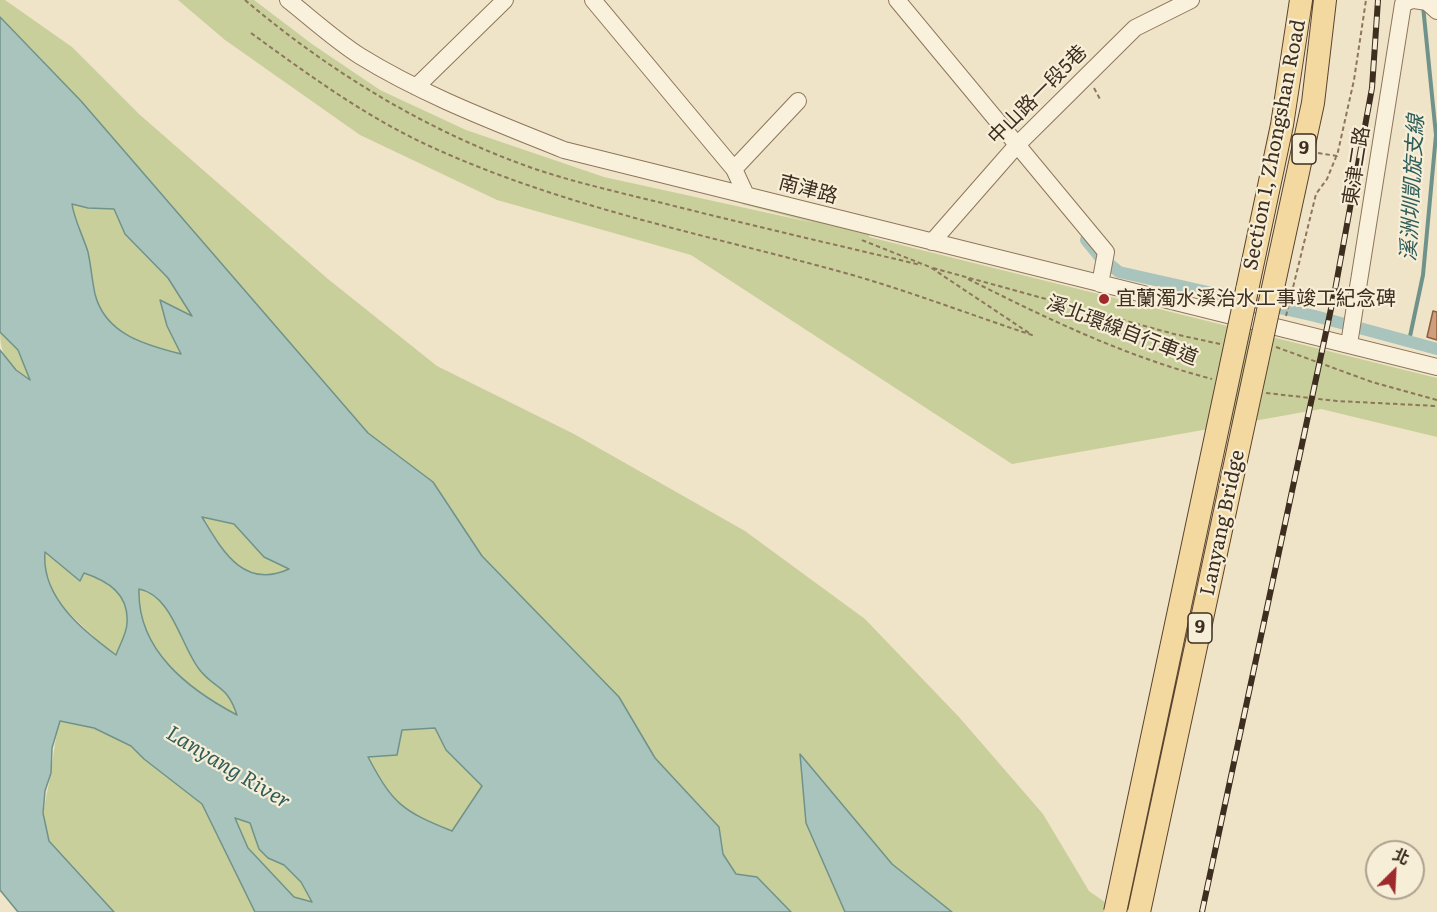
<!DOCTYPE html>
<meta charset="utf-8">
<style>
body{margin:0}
#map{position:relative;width:1437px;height:912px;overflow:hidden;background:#f0e4c8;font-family:Literata,"Noto Sans TC",serif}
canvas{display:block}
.north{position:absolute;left:1365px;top:840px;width:60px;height:60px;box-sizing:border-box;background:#f7eed8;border:2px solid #ada18e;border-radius:50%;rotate:24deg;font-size:16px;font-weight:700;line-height:24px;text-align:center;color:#3d2e20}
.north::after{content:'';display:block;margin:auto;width:21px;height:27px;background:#9e2a2b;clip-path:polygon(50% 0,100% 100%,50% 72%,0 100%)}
</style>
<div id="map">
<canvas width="1437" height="912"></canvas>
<div class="north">北</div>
</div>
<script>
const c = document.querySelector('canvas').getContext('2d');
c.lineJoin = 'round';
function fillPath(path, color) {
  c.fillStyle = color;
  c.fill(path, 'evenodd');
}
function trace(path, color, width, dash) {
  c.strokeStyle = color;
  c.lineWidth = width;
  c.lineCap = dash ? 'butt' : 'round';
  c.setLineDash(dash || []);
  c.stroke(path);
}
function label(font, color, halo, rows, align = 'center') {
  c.font = font + ' Literata,"Noto Sans TC",serif';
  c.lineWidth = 4.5;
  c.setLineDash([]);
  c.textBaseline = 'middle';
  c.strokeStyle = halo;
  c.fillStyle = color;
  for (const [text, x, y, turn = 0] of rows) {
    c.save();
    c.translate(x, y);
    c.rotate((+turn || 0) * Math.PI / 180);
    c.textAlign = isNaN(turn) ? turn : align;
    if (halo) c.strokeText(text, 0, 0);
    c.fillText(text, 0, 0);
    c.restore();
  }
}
fillPath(new Path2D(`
 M0,0h5l67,47 67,67 189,165 109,87 137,68 171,97 120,88 94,98 84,97 46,77 30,21h-328l-34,-34 -21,-3 -13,-21 -4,-27 -64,-69 -36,-61 -137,-141 -49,-74 -65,-49 -287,-332 -81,-84z
 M178,0h76l58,44 68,46 86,40 138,47 210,46 -72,-19 3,-7 126,33 -2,7 568,141v59l-116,-28 -309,55 -321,-209 -194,-55 -137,-65 -135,-95z
 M0,81l109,119 16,34 101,84 -88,93z
 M0,332l18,18 12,31c-19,-15 -30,-23 -30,-49z
 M175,468l151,303 -186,-91 -83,-78 -11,-31 -2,-20z
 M202,516l32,7 30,34 26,12 52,76 -113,-85z
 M357,668l25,4 202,187 -209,-40z
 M60,721l34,7 37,18 13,13 58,45 48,18 125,90h-261c-12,-13 -61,-60 -66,-73 -10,-26 0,-43 3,-68 3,-18 4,-33 9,-50z`), '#c9cf9b');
const water = new Path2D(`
 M0,17l81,84 287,332 65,49 49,74 137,141 36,61 64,69 4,27 13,20 21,3 34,35h-536l-53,-108 -58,-45 -13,-13 -37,-18 -34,-7 -8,27 -1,25 -6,18 -2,22 6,28 65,71h-96l-18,-22v-540l16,20 14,10 -12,-30 -18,-18zM72,204l16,4 26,1 11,25 43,44 24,38 -32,-16 7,26 14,28c-36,-9 -76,-20 -86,-60 -3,-14 -4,-28 -7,-42 -5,-16 -14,-33 -16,-48zM202,517l32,7 30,33 25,12c-46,21 -67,-19 -87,-52zM45,552l35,29 4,-8c24,8 45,21 43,50 0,10 -8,23 -11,32 -34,-25 -75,-58 -71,-103zM139,589c33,6 42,57 60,80 16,21 27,14 38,46 -49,-26 -100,-65 -98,-126zM435,728l11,22 36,36 -30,45c-50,-20 -59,-27 -84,-74l29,-2 5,-25zM235,818l15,5 9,26 9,9 16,7 17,17 11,20 -18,-5 -46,-49z
 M800,754l92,110 60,48h-107l-39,-89z`);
fillPath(water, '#a9c4bc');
trace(water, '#6f938a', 1.5);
trace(new Path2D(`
 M1409,341l14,-66 13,-140 -13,-129`), '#6f938a', 4);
trace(new Path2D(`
 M1086,240l13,16 20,16 196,44 122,33`), '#a9c4bc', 12);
const building = new Path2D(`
 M1433,311l4,1v28l-10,-3z`);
fillPath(building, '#cf9f7d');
trace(building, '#8d5f41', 1.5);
const minor = new Path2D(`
 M288,0c24,19 47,40 72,56 63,39 135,66 204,94l873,217
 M593,0l141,169 12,26
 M897,0l209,252 -6,32
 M1414,0l13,2 10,9
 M416,87l89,-87
 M734,169l64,-68
 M932,242l85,-97 118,-117 56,-28
 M1349,344l54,-340 9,-4`);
const major = new Path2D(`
 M1247,290l35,-165 19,-125
 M1271,297l42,-194 12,-103`);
trace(minor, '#8d765c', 18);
trace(major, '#5b4430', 24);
trace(new Path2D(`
 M245,0c86,73 185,133 293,170 46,15 93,25 140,37 81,20 162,39 243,58
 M251,33c55,40 111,81 172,110 132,62 276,90 415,128 66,18 130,43 194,64l-102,-68 -71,-28
 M1094,88l7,13
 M1318,153l19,3 17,-76 12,-80
 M933,268l241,66 46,10
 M968,279c80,40 156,77 244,100
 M1286,316l30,-122 11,-15 9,-22
 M1276,347l96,35 65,18
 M1266,393l71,8 100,5`), '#8d765c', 2, [4.5, 3]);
trace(minor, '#faf1dc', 16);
trace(major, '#f3d9a0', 22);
const rail = new Path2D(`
 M1202,912l133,-622 37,-202 6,-88`);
trace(rail, '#3d2e20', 6);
trace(rail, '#f7eed8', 4, [11]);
const majorBridge = new Path2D(`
 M1115,912l132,-622
 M1139,912l132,-615`);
trace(majorBridge, '#5b4430', 24, []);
trace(majorBridge, '#f3d9a0', 22);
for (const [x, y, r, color] of [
 [1104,299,6,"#9e2a2b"]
]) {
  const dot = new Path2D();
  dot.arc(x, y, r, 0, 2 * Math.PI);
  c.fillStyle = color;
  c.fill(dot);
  trace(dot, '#f7eed8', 2);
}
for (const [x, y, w] of [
 [1304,149,24],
 [1200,628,24]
]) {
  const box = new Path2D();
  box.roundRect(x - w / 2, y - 15, w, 30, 4.5);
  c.fillStyle = '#f7eed8';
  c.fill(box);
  trace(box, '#3d2e20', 1.5);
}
label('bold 18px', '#3d2e20', null, [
 ["9",1304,149],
 ["9",1200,628]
]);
label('20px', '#3d2e20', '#f7eed8', [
 ["中山路一段5巷",1038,95,-45],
 ["Section 1, Zhongshan Road",1275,145,-79],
 ["東津二路",1357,166,-81],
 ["南津路",808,190,15],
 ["溪北環線自行車道",1122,331,21],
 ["Lanyang Bridge",1223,523,-78]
]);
label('20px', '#3d2e20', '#f7eed8', [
 ["宜蘭濁水溪治水工事竣工紀念碑",1116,299]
], 'left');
label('italic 21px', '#2f5d5a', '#f7eed8', [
 ["溪洲圳凱旋支線",1413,188,-87],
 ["Lanyang River",228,768,31]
]);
</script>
